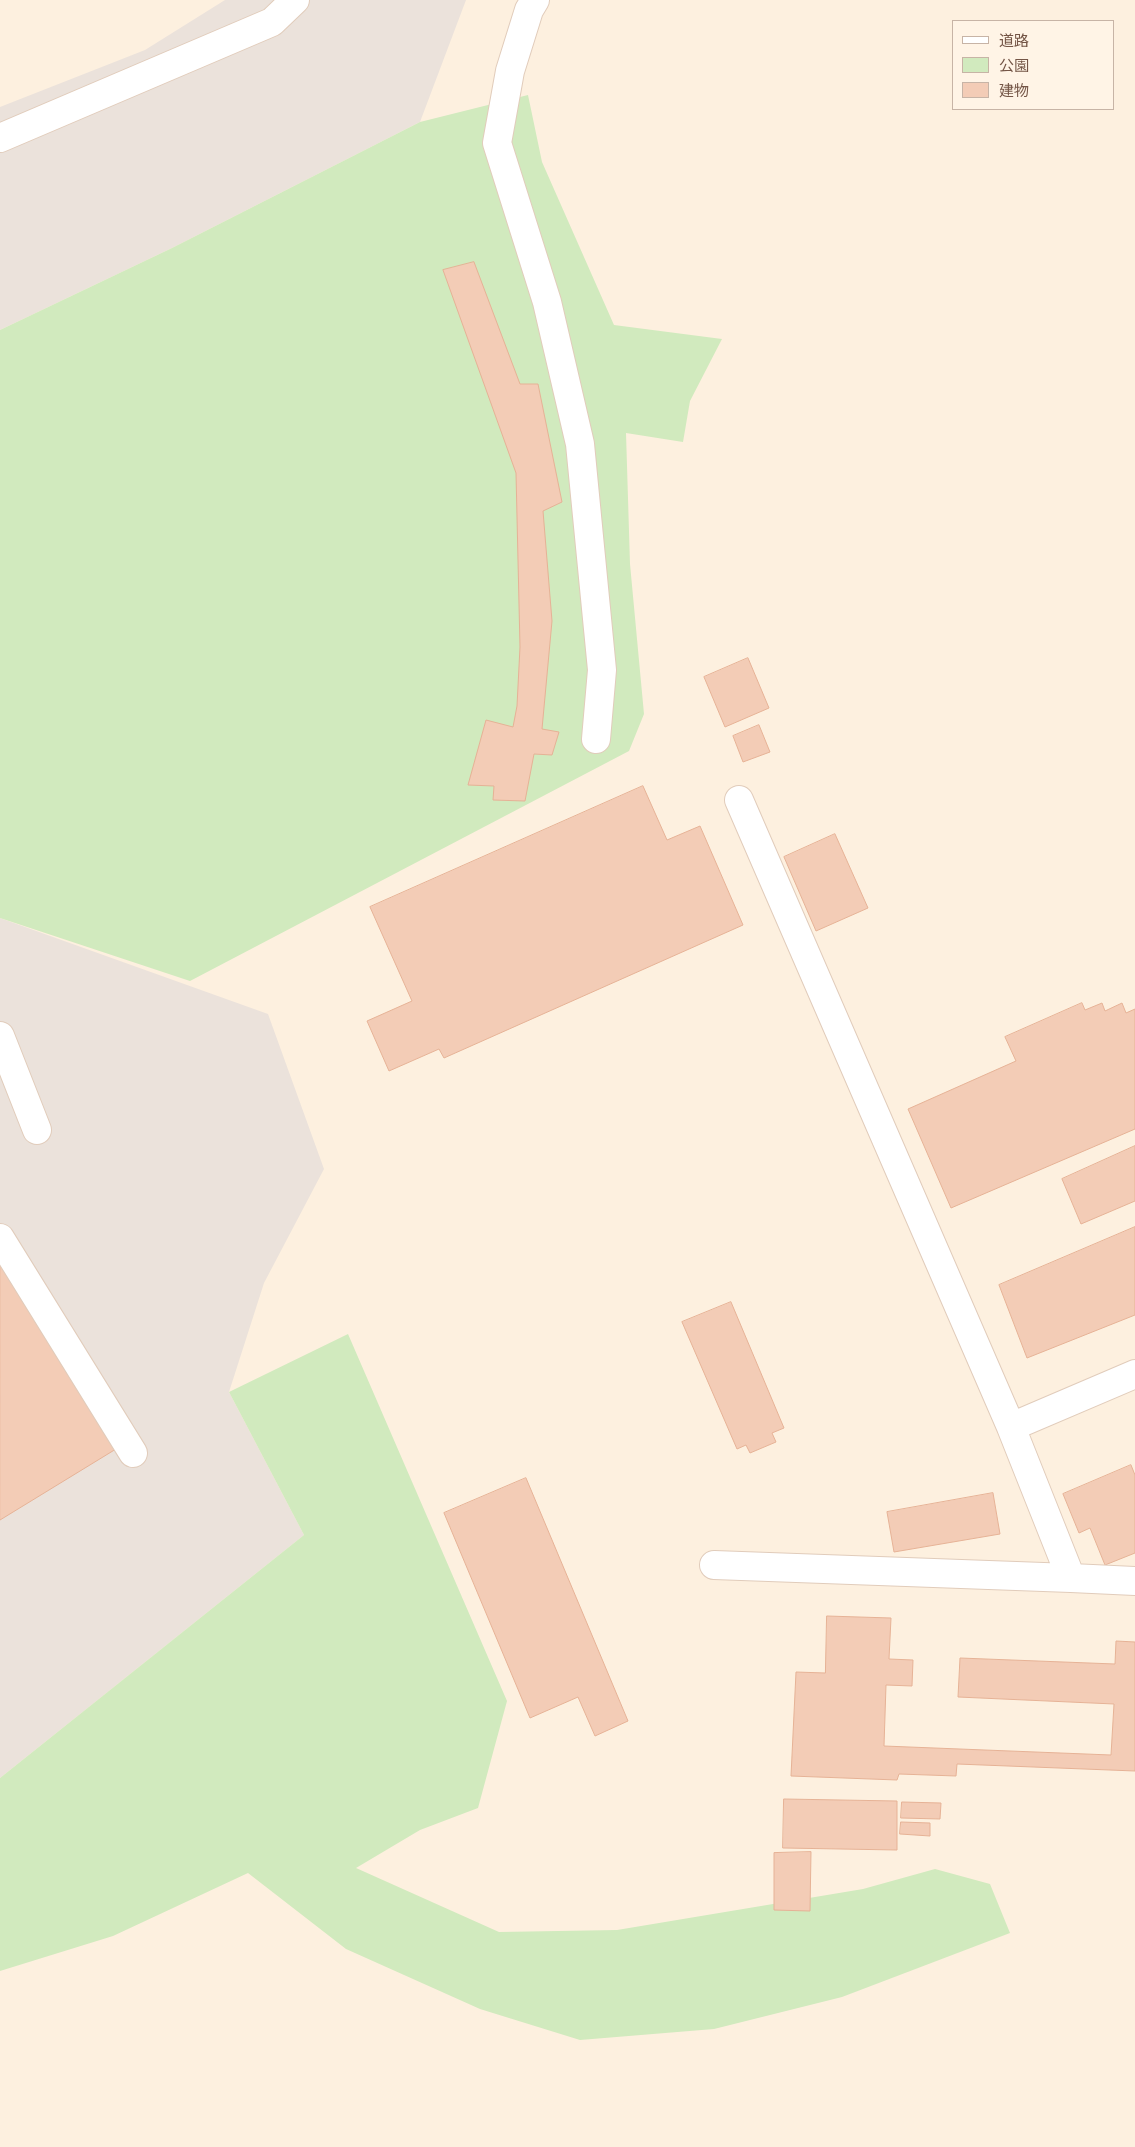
<!DOCTYPE html>
<meta charset="utf-8">
<style>
body{margin:0}
#map{position:relative;width:1135px;height:2147px;overflow:hidden;background:#fdf0df;font-family:"IBM Plex Sans","Noto Sans JP",sans-serif}
canvas{display:block}
.legend{position:absolute;left:952px;top:20px;width:162px;height:90px;box-sizing:border-box;background:#fff4e6;border:1px solid #c7b4a6;margin:0;padding:6px 9px;list-style:none;font-size:15px;color:#745546}
.legend li{display:flex;align-items:center;gap:10px;height:25px}
.legend b{width:25px;border:1px solid #c7b4a6}
</style>
<div id="map">
<canvas width="1135" height="2147"></canvas>
<ul class="legend">
<li><b style="height:6px;background:#fff"></b>道路</li>
<li><b style="height:14px;background:#d1eabe"></b>公園</li>
<li><b style="height:14px;background:#f3ccb6"></b>建物</li>
</ul>
</div>
<script>
const c = document.querySelector('canvas').getContext('2d');
c.lineJoin = 'round';
function fillPath(path, color) {
  c.fillStyle = color;
  c.fill(path, 'evenodd');
}
function trace(path, color, width, dash) {
  c.strokeStyle = color;
  c.lineWidth = width;
  c.lineCap = dash ? 'butt' : 'round';
  c.setLineDash(dash || []);
  c.stroke(path);
}
fillPath(new Path2D(`
 M225,0h241l-46,122 -248,126 -172,82v-223l145,-57z
 M0,918l268,96 56,155 -60,114 -35,109 75,143 -304,243z`), '#ebe2db');
fillPath(new Path2D(`
 M528,95l14,67 72,163 108,14 -32,62 -7,41 -57,-9 4,131 14,150 -15,37 -439,230 -190,-63v-588l172,-82 248,-126z
 M348,1334l159,367 -29,107 -58,22 -64,38 143,64 118,-2 246,-41 72,-20 55,15 20,49 -168,64 -128,32 -134,11 -100,-31 -134,-60 -98,-76 -135,63 -113,35v-193l304,-243 -75,-143z`), '#d1eabe');
const building = new Path2D(`
 M474,262l46,122h18l24,118 -19,9 9,110 -10,108 17,3 -7,23 -18,-1 -9,47 -32,-1 1,-14 -26,-1 18,-65 27,7 4,-21 3,-59 -4,-174 -73,-203z
 M748,658l21,50 -44,19 -21,-50z
 M759,725l11,27 -27,10 -10,-26z
 M643,786l24,54 33,-14 43,99 -299,133 -5,-9 -50,22 -22,-50 45,-20 -42,-94z
 M835,834l33,74 -52,23 -32,-74z
 M1082,1003l3,7 17,-7 3,8 17,-8 4,10 9,-4v120l-184,79 -43,-99 108,-48 -11,-24z
 M1135,1146v55l-54,23 -19,-45z
 M1135,1227v88l-108,43 -28,-73z
 M0,1263l116,186 -116,71z
 M731,1302l53,126 -12,5 4,9 -26,11 -4,-8 -9,4 -55,-127z
 M1131,1465l4,10v78l-30,12 -15,-37 -11,5 -16,-39z
 M526,1478l102,243 -33,15 -17,-39 -48,21 -86,-205z
 M993,1493l7,41 -106,18 -7,-40z
 M827,1616l64,2 -2,41 24,1 -1,26 -26,-1 -2,61 227,9 3,-51 -156,-7 2,-39 155,6 1,-23 19,1v129l-178,-7 -1,12 -57,-2 -2,6 -106,-4 5,-104 29,1z
 M784,1799l113,2v49l-114,-2z
 M902,1802l39,1 -1,16 -39,-1z
 M901,1822l29,1v13l-30,-2z
 M811,1852l-1,59 -36,-1v-57z`);
fillPath(building, '#f3ccb6');
trace(building, '#e6b296', 1);
const minor = new Path2D(`
 M535,0l-6,10 -19,61 -13,72 50,159 33,142 22,226 -6,69
 M0,138l272,-116 23,-22
 M739,800l272,627 60,151 64,3
 M0,1036l37,94
 M0,1238l133,215
 M1011,1427l124,-53
 M714,1565l357,13`);
trace(minor, '#e1ccbb', 30);
trace(minor, '#fff', 28);
</script>
